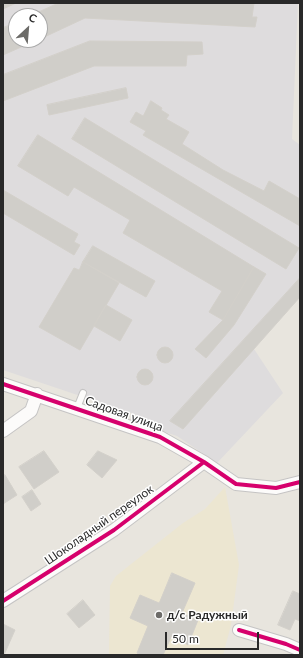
<!DOCTYPE html>
<meta charset="utf-8">
<style>
body{margin:0}
#map{position:relative;width:303px;height:658px;overflow:hidden;background:#e8e5de;font-family:Lato,sans-serif}
canvas{display:block}
.frame{position:absolute;inset:0;border:4px solid #292929;pointer-events:none}
.north{position:absolute;left:8px;top:8px;width:40px;height:40px;box-sizing:border-box;background:#fff;border:1px solid #a9a9a9;border-radius:50%;rotate:26deg;font-size:11px;font-weight:700;line-height:16px;text-align:center;color:#292929}
.north::after{content:'';display:block;margin:auto;width:14px;height:18px;background:#6c6b68;clip-path:polygon(50% 0,100% 100%,50% 72%,0 100%)}
.scale{position:absolute;left:165px;top:632px;width:94px;height:18px;box-sizing:border-box;border:2px solid #292929;border-top:0;padding-left:5px;font-size:12px;line-height:14px;white-space:nowrap;color:#292929;-webkit-text-stroke:3px #fff;paint-order:stroke}
</style>
<div id="map">
<canvas width="303" height="658"></canvas>
<div class="frame"></div>
<div class="north">С</div>
<div class="scale">50 m</div>
</div>
<script>
const c = document.querySelector('canvas').getContext('2d');
c.lineJoin = 'round';
function fillPath(path, color) {
  c.fillStyle = color;
  c.fill(path, 'evenodd');
}
function trace(path, color, width, dash) {
  c.strokeStyle = color;
  c.lineWidth = width;
  c.lineCap = dash ? 'butt' : 'round';
  c.setLineDash(dash || []);
  c.stroke(path);
}
function label(font, color, halo, rows, align = 'center') {
  c.font = font + ' Lato,sans-serif';
  c.lineWidth = 3;
  c.setLineDash([]);
  c.textBaseline = 'middle';
  c.strokeStyle = halo;
  c.fillStyle = color;
  for (const [text, x, y, turn = 0] of rows) {
    c.save();
    c.translate(x, y);
    c.rotate((+turn || 0) * Math.PI / 180);
    c.textAlign = isNaN(turn) ? turn : align;
    if (halo) c.strokeText(text, 0, 0);
    c.fillText(text, 0, 0);
    c.restore();
  }
}
fillPath(new Path2D(`
 M3,3h295l-6,136 8,6v152l-46,52 29,44 -66,70 -40,-27 -33,-11 2,-7 -143,-48zM16,16h24v24h-24z`), '#dedcdd');
fillPath(new Path2D(`
 M225,487l14,78 -8,60 -8,30h-114l1,-69 6,-10 67,-53 22,-14z`), '#ece6d1');
const building = new Path2D(`
 M3,3h13l-13,6z
 M59,3h195l-2,14h5l-2,10 -170,-9 -45,21v-23h-10z
 M16,23v17h21l-34,15v-27z
 M90,41l112,1 1,12 -16,1 -1,11h-92l-91,35v-26z
 M126,88l2,10 -79,17 -2,-10z
 M151,101l11,7 -1,2 8,5 -3,4 23,13 -7,12 41,26 41,21 5,-10 31,18v27l-157,-91 3,-4 -16,-9 6,-10 7,4z
 M85,118l214,130 -13,21 -214,-130z
 M38,135l216,132 -31,53 -14,-8 13,-21 -99,-58 7,-13 -56,-33 -6,9 -50,-30z
 M3,190l75,44 -4,8 6,3 -6,10 -71,-42z
 M93,246l62,35 -9,16 -63,-35z
 M83,262l36,21 -39,67 -41,-23 35,-59 5,2z
 M254,267l12,7 -32,51 -28,33 -11,-9 28,-29z
 M300,278v19l-117,132 -13,-8z
 M106,305l26,15 -12,21 -26,-15z
 M157 355a8 8 0 1 1 16 0a8 8 0 1 1-16 0Z
 M137 377a8 8 0 1 1 16 0a8 8 0 1 1-16 0Z
 M44,451l15,21 -25,17 -15,-22z
 M98,451l19,9 -15,18 -15,-13z
 M5,475l12,20 -14,9v-28z
 M32,490l9,14 -10,7 -9,-14z
 M172,573l23,10 -13,30 16,7 -10,25 -16,-10 -9,20h-22l-4,-2 11,-27 -18,-8 10,-23 19,8z
 M293,591l7,3v27l-5,-2 -5,11 -12,-5z
 M83,600l12,15 -16,13 -12,-14z
 M3,624l12,6 -11,25h-1z`);
fillPath(building, '#d0cec9');
trace(building, '#d3d0ca', 1);
const service = new Path2D(`
 M77,408l6,-15`);
const minor = new Path2D(`
 M3,384l157,53 44,25 32,22 40,4 24,-6
 M3,431l28,-20 6,-17
 M3,601l111,-71 90,-68
 M239,630l47,14 14,6`);
trace(service, '#c5c4c4', 8);
trace(minor, '#c5c4c4', 14);
trace(service, '#fcfbfa', 6);
trace(minor, '#fcfbfa', 12);
trace(new Path2D(`
 M3,384l157,53 44,25 32,22 40,4 24,-6
 M3,601l111,-71 90,-68
 M239,630l47,14 14,6`), '#d6006c', 4);
for (const [x, y, r, color] of [
 [159,615,4,"#6c6b68"]
]) {
  const dot = new Path2D();
  dot.arc(x, y, r, 0, 2 * Math.PI);
  c.fillStyle = color;
  c.fill(dot);
  trace(dot, '#fff', 1.5);
}
label('12px', '#292929', '#fff', [
 ["Садовая улица",124,414,20],
 ["Шоколадный переулок",99,525,-35]
]);
label('bold 12px', '#292929', '#fff', [
 ["д/с Радужный",167,615]
], 'left');
</script>
